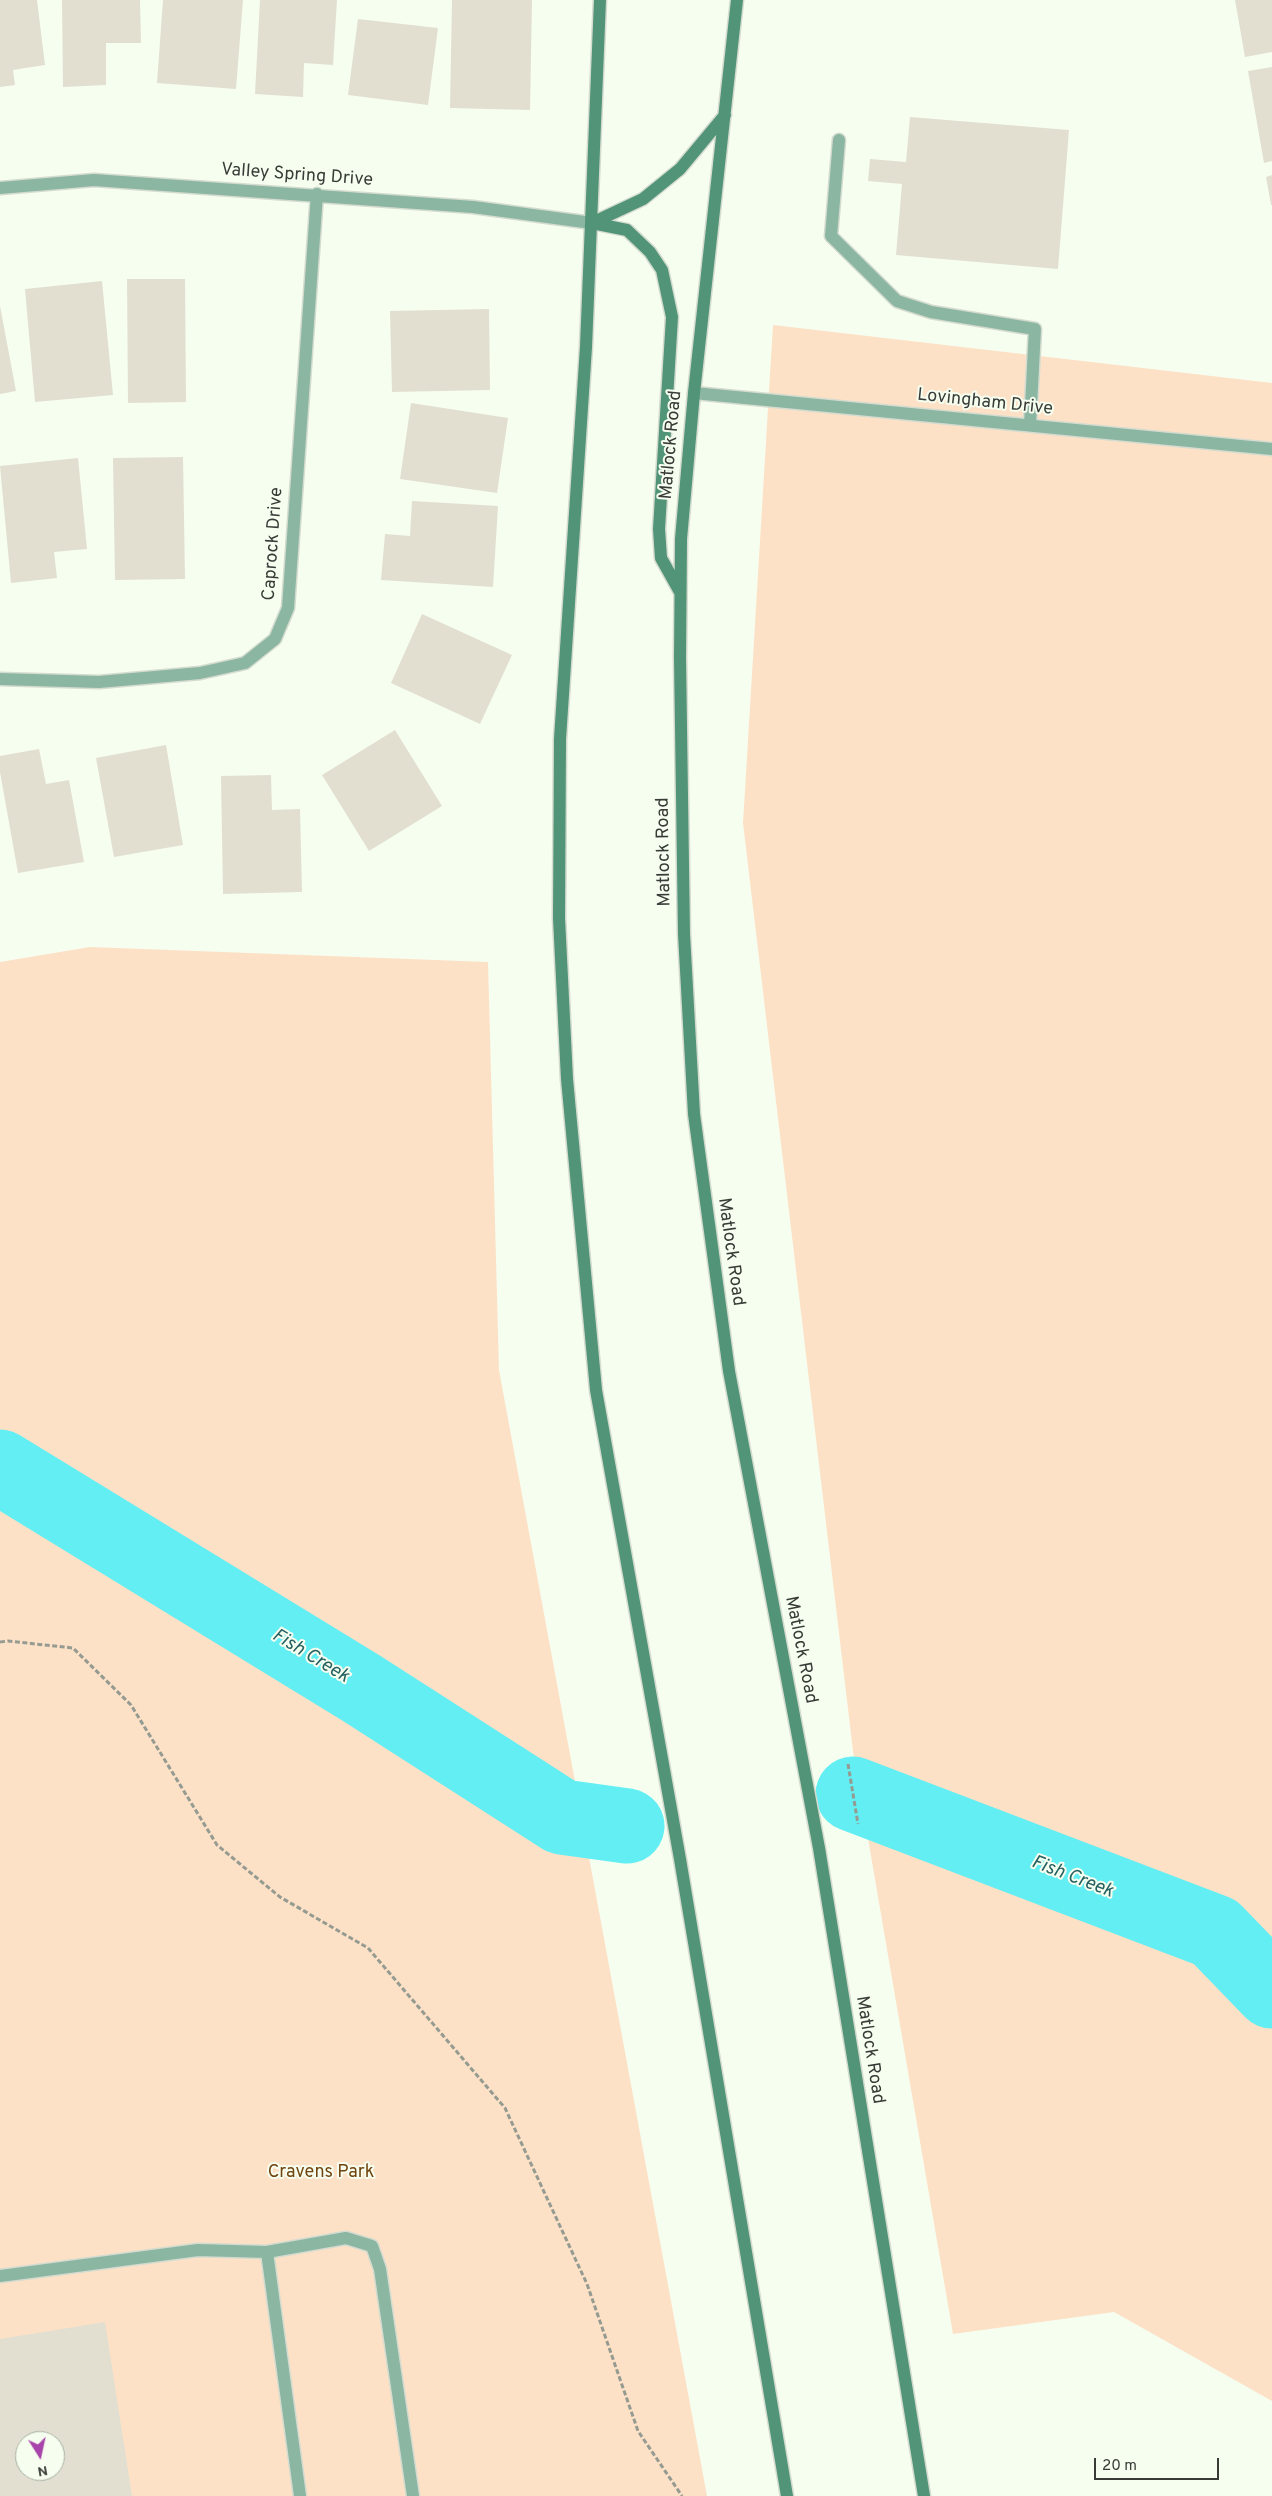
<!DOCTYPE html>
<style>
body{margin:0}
#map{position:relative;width:1272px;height:2496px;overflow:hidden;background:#f6fef0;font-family:Overpass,sans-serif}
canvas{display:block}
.north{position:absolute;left:15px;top:2431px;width:50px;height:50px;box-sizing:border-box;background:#f6fef0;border:1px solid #aab0a6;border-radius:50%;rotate:170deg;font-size:14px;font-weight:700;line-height:20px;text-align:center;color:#383b36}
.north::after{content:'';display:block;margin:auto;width:18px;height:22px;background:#a844aa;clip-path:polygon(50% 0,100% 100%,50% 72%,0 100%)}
.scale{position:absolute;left:1094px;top:2458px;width:125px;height:22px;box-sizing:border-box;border:2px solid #383b36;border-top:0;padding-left:6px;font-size:15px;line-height:18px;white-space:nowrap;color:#383b36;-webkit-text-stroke:4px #f6fef0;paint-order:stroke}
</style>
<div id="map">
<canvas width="1272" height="2496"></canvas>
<div class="north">N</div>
<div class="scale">20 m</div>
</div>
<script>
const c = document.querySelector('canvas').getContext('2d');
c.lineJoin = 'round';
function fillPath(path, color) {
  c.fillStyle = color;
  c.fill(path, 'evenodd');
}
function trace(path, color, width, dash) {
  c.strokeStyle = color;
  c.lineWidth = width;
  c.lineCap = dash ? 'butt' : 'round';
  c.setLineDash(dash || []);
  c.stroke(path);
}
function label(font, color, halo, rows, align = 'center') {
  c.font = font + ' Overpass,sans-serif';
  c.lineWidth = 4;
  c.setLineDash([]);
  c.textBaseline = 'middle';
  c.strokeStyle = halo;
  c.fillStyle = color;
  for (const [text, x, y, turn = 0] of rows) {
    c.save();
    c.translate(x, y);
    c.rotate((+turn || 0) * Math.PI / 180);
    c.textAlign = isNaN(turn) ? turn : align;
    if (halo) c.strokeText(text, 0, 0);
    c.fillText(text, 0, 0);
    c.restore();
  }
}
fillPath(new Path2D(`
 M773,325l499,58v2018l-158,-89 -161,22 -100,-583 -110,-928z
 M90,947l398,15 11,408 208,1126h-707v-1534zM25,2441h30v30h-30z`), '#fde1c7');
trace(new Path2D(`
 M0,1467l361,221 201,129 65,9
 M853,1794l362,138 57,59`), '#62eef2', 75);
fillPath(new Path2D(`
 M0,0h37l8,65 -32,5 2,15 -15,2z
 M62,0h78l1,43h-35v42l-43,2z
 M163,0h80l-7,89 -79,-6z
 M260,0h77l-4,65 -29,-2 -1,34 -48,-3z
 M452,0h80l-2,110 -80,-2z
 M1235,0h37v52l-27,5z
 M358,19l80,9 -10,77 -80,-10z
 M1272,67v94l-8,2 -16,-92z
 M910,117l159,13 -11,139 -162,-14 6,-71 -34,-3 2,-22 36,3z
 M1272,175v30h-1l-5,-28z
 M127,279h58l1,123 -58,1z
 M102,281l11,114 -78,7 -10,-113z
 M0,306l16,85 -16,3z
 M489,309l1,81 -98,2 -2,-81z
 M411,403l97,15 -11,75 -97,-14z
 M183,457l2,122 -70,1 -2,-122z
 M78,458l9,91 -33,3 3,26 -46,5 -11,-117z
 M412,501l86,5 -5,81 -112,-7 4,-46 25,2z
 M422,614l90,41 -32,69 -89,-41z
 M395,730l47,76 -73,45 -47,-76z
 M166,745l17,100 -69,12 -18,-99z
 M39,749l7,35 23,-4 15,82 -66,11 -18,-101v-16z
 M271,775l1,35 28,-1 2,83 -79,2 -2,-118z
 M105,2322l27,174h-132v-157zM25,2441h30v30h-30z`), '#e2dfd0');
const lane = new Path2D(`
 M839,140l-8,96 66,65 34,11 104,17 -5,96
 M0,2276l198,-26 69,2
 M300,2496l-33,-244 79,-14 26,8 8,23 33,227`);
const street = new Path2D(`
 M0,188l94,-8 379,27 119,16
 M694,393l578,56
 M0,679l99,3 101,-9 45,-10 30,-24 13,-31 29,-414`);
const secondary = new Path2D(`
 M600,0l-14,347 -26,392 -1,179 8,161 29,311 84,469 107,637
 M737,0l-43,393 -13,146 -1,119 4,276 10,180 35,257 90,477 105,648
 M592,223l35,7 23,22 12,18 10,47 -13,212 2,29 19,34
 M592,223l51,-24 37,-30 45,-54`);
trace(lane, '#d4dbcf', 15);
trace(street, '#d4dbcf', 15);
trace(secondary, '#d4dbcf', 15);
trace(new Path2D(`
 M0,1642l8,-1 65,7 58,57 86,140 63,52 88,51 137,160 82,176 51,147 44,65
 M848,1764l10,60`), '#959b91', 3, [5, 2.5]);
trace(lane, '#8bb6a2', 12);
trace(street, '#8bb6a2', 12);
trace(secondary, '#519477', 12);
label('18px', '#383b36', '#f6fef0', [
 ["Valley Spring Drive",297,176,4],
 ["Lovingham Drive",985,403,6],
 ["Matlock Road",672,445,-85],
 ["Caprock Drive",274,544,-86],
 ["Matlock Road",665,852,-91],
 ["Matlock Road",730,1252,82],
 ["Matlock Road",800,1650,79],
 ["Matlock Road",869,2050,81]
]);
label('18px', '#72450d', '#f6fef0', [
 ["Cravens Park",321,2173]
]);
label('italic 19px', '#266162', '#f6fef0', [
 ["Fish Creek",310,1657,31],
 ["Fish Creek",1072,1878,21]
]);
</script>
